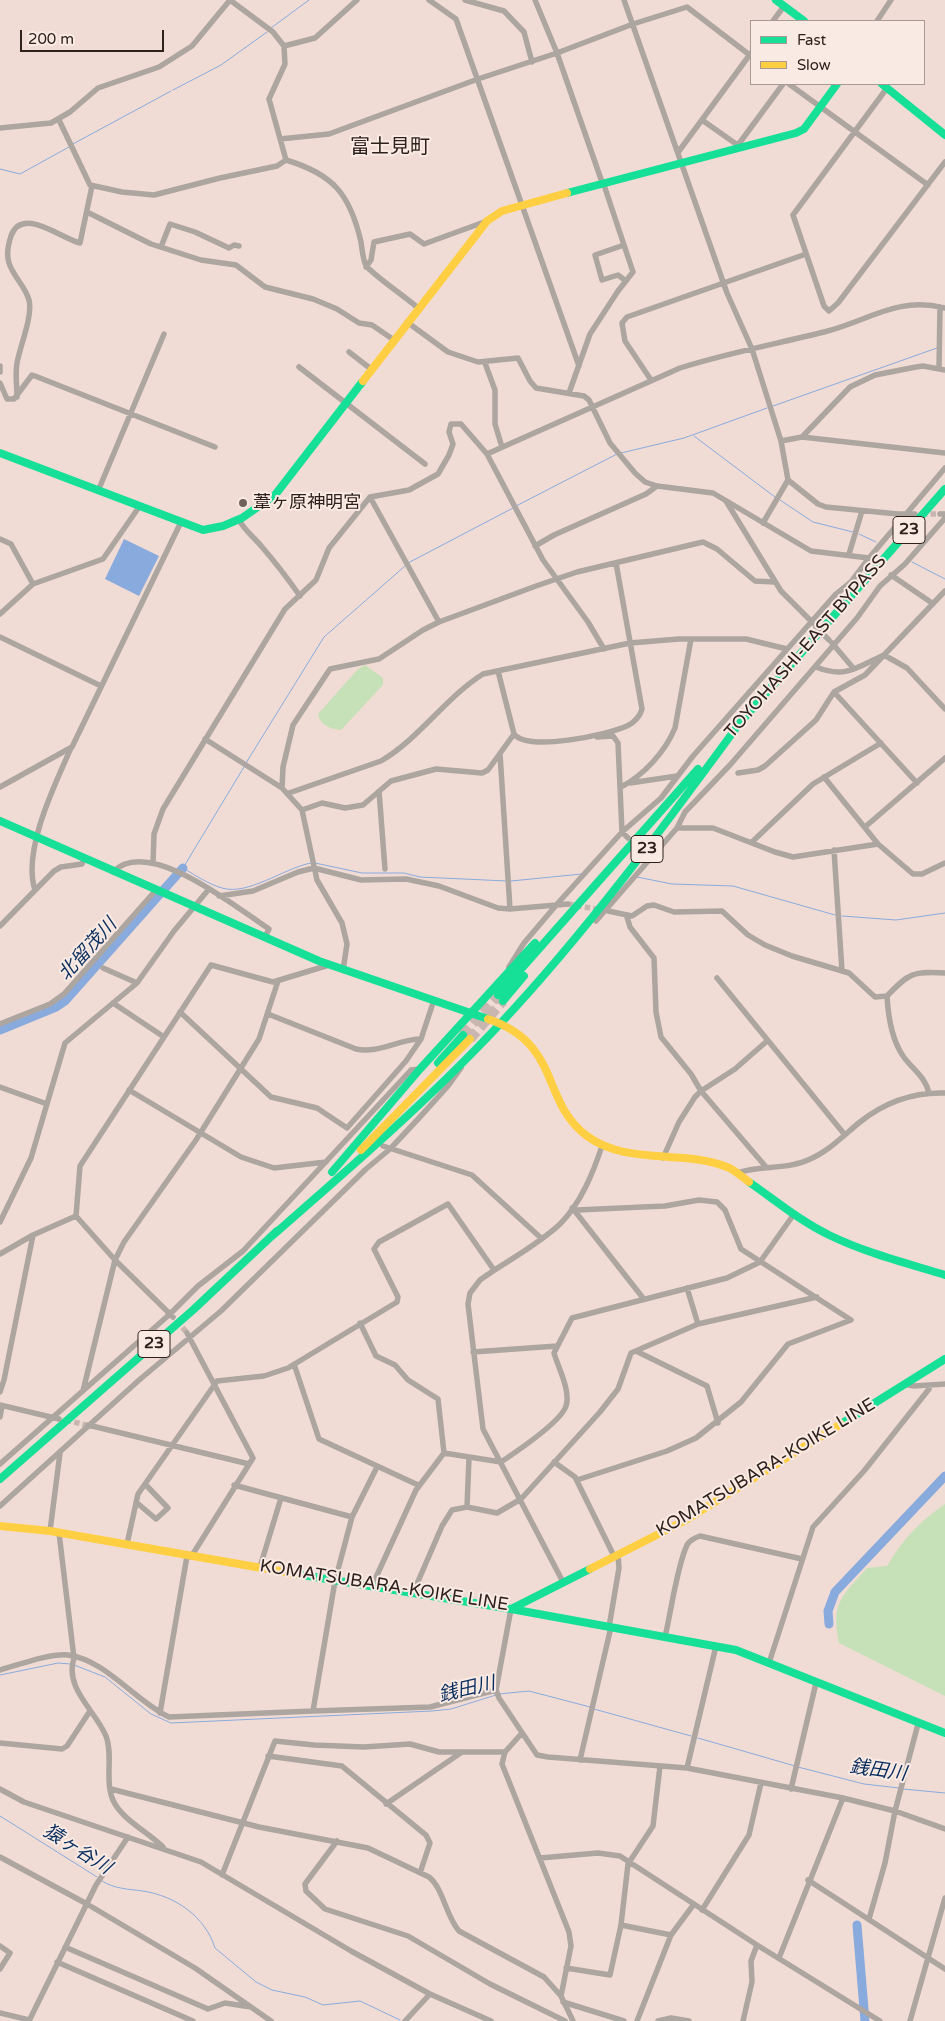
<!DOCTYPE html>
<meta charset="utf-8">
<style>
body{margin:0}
#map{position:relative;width:945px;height:2021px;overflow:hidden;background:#f1dcd5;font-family:"Varela Round",sans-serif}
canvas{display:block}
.legend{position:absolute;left:750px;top:20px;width:175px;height:65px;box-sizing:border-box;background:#faeae4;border:1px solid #a89994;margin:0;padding:6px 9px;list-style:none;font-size:15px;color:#2e201b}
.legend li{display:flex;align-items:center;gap:10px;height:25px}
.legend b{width:25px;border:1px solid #a89994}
.scale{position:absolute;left:20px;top:30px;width:144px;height:22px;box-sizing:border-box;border:2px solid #2e201b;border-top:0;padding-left:6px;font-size:15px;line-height:18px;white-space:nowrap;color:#2e201b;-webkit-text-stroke:4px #faeae4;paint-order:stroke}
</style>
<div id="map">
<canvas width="945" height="2021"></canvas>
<ul class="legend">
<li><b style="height:6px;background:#16e098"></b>Fast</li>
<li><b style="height:6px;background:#ffcf43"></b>Slow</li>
</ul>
<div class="scale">200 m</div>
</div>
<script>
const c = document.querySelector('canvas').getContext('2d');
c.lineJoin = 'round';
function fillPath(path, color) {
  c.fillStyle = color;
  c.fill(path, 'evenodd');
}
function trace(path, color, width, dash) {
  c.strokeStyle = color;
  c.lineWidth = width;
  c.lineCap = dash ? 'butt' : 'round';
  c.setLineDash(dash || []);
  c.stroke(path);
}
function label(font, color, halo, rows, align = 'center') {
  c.font = font + ' "Varela Round","Noto Sans JP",sans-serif';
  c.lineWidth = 4;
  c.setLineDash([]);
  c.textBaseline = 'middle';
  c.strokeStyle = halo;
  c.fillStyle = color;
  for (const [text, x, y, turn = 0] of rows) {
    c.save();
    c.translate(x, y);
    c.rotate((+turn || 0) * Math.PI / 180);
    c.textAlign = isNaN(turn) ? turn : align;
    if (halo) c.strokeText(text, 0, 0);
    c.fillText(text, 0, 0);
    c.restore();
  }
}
fillPath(new Path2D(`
 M365,665l18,13v7l-42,45c-11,-1 -21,-5 -23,-16l40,-45z
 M945,1504v192l-106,-53c-8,-40 2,-46 28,-75l20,-2c17,-28 31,-43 58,-62z`), '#c6e0b8');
fillPath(new Path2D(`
 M124,539l35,17 -20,40 -34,-17z`), '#89aadd');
trace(new Path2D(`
 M271,28l38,-28
 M173,90l48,-25 46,-33
 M73,144l98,-53
 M0,169l20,5 49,-27
 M773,406l164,-58
 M694,436l81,61
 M621,453l63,-15 83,-30
 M780,500l33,22 40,10
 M516,506l101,-52
 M859,534l17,8
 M912,562l33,17
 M408,563l105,-55
 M246,763l78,-126 81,-71
 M244,767l-61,101c12,7 25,16 39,20 26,8 62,-20 89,-25
 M315,863l47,10h42l16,4 87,4
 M637,877l35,7 61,2 102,29
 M511,881l71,-7
 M842,916l54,4 49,-7
 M74,1665l31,12 46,37 20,9 261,-12 19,-2 45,-14
 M0,1675l58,-12 12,1
 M499,1694l30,-3 61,16
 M594,1709l97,27
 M698,1738l97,28
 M798,1767l66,17 35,4
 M903,1789l42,4
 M0,1816l97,61
 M102,1881c13,8 26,8 41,10 32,5 62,25 72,57l41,34 16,8 33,7 18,8 37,-4 40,19`), '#89aadd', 1);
trace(new Path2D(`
 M0,1030l56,-23 9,-6 118,-133
 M829,1624l-1,-13 7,-19 110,-116
 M857,1925l8,96`), '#89aadd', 9);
trace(new Path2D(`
 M922,514h18
 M568,904l33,6
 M177,1321l10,12
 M66,1420l20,5`), '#cab6b0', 5.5, [5.5, 3]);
trace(new Path2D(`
 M463,1035l35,-40
 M470,1039l33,-38`), '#cab6b0', 10, [10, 5]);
trace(new Path2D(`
 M230,0l43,32 11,14 1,18 -16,35 17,61
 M429,0l27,19 123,347
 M465,0l39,11 20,21 8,30
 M535,0l22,53 46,132
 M624,0l103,293 25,56 29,92 7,39 30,24 8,3 72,7h17
 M773,21l11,-15
 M877,21l14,-21
 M284,46l31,-8 42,-38
 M789,84l139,101
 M887,88l-94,127 31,91 5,5 9,-8 107,-141
 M59,120l31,65 32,7 32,3 66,-17 57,-12 9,-6
 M702,120l37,26
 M0,128l51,-5 19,-11 28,-24 61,-21 33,-21 38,-46
 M280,139l49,-5 149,-55 79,-26 76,-29 54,-17 64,49
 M738,145l45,-61
 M679,151l72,-98
 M286,160c47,14 64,34 75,82 1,6 2,21 6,25 13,13 36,28 51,41
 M87,212l64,32 50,16 35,5 29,22 48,12 24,10 22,14 13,2 22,15
 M624,245l-29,10 7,25 16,-5 8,6
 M161,247l9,-23 25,8 34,16 5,-3 5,1
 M366,267l5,-7 3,-18 36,-8 14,10 63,-23
 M407,322l41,30 30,10 40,-4 12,23 6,7 48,8 5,4 21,43 25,30 10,9 12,4 56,7 98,58 58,7
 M349,352l22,17
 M485,363l10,27v34l7,23
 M0,366v6
 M299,367l126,97
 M939,369l1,-62
 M651,380l-26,-39 -3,-18 5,-6 179,-63
 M0,383l7,16h7l18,-24 3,1 180,71
 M569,393l21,-59 28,-43 15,-19 -29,-87
 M17,397c0,-11 -2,-23 0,-34 3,-17 16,-47 12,-63 -4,-14 -16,-24 -20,-37 -3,-9 -1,-18 2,-27 11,-30 49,2 69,7l12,-57
 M802,437l48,-50 25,-12 41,-8 7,-1 22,4
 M781,441l21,-4 143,16
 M487,454l193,-86c47,-15 96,-24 144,-36 45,-11 72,-36 121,-24
 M98,491l66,-157
 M370,497l69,125
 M726,501l55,90 32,32
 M940,514h5
 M239,520c6,11 15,17 23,27 14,16 26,32 38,49
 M763,523l25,-43
 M0,539l11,5 22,40
 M535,546l19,-11 92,-41 11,-8
 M849,554l13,-43
 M891,575l41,28
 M0,614l33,-30 70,-25 36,-52
 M0,637l101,49
 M832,643l22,26
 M816,667c30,12 41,0 68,-12l23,13 38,41
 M498,671l16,63
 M834,692l83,91
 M597,737l16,-1 5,7 4,89 6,6
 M205,739l77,49 20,22 15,70 25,43 5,21 -4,26
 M500,754l10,155
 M738,773l20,-3 7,-4 51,-46 18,-28 31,-17 80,-84
 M824,777l54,67 35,30h9l23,-11
 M630,783l47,-7
 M0,787l72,-40 109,-225
 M621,787c23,-12 44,-35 54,-59l16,-89
 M282,788l1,-21 10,-42 37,-56 49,-10 44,-29 16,-8 97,-36 41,-14 126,-30 14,7 38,32 20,1
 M379,791l6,78
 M289,793l92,-32c39,-23 64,-63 102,-87l147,-31 49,-4h67l41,10
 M302,810l20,-7 23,5 18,-3 28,-24 45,-12 46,4 6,-3 26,-36c14,18 93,1 113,-8 8,-4 13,-10 15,-17l-26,-146
 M865,827l80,-69
 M677,828h36l62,24 18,5 85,-13
 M752,842l61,-58 68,-41
 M834,850l8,121
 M153,863l1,-29 9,-25 122,-200 31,-29 13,-32 41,-51 39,-7 29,-16 11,-19 4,-11 -4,-12 2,-8h10l26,30 56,106 45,62 16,27
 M113,872c35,-37 124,36 156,57l-4,8
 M35,890c-13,-39 20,-106 36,-142
 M219,896l34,-5 45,-19 16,-4 47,12 45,-1 33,7 59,22 12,1 58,-5
 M608,911l24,5 15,-10 7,-1 20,7 48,-1 26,24 17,10 27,11 57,17 26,24 12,-1c22,-23 26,-25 58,-23
 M627,917l3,10 24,31 2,54 5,25 30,37 10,17 65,76
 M596,921l81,-93 8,-16 45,-47 127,-147 23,-32 25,-22 40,-46
 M0,926l54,-55 7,-4 21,-3 2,-5
 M509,967l15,-24 34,-40 64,-71 39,-34 32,-42 142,-161 16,-13 18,-24 76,-90
 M103,968l34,15
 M717,978l128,157
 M887,996c1,18 5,44 16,60 9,13 22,20 26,37
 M113,1003l51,34
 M180,1012l91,85 46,11 30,20 59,-67 15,-22
 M268,1014l88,35c22,5 43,-10 65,-10l13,-39
 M0,1024l50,-20 14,-10 92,-104
 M0,1087l47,17
 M129,1090l112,67 33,11 52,-6
 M383,1146l89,29 69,63
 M663,1158l16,-36 16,-25 6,-6 34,-22 32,-28
 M737,1173c22,-8 49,-3 71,-13 20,-8 36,-25 52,-38 25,-20 53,-30 85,-29
 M572,1208l5,2 88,-4 34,-6 18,2 8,8 16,39 110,71 -63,24 -47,58 -45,36 -29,13 -90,29
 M574,1210l69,88
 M0,1222l31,-64 34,-115 72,-60 37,-52 35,-42
 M0,1254l33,-19 43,-19
 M687,1288l11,36
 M173,1317l-58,-57 -39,-44 4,-50 131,-201 62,17 56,-17
 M360,1323l16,33 19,9 13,15 30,19 6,54 -28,37 -44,96
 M187,1333l66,125 -62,99
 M636,1351l71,35 11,37
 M473,1352l84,-6
 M294,1364l25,75 99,46
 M903,1384l11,2 31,-2
 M83,1391l32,-131 9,-18 72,-102 63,-101 19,-58
 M0,1392l4,-12 29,-145
 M0,1405l59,14
 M0,1417l2,-11
 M88,1425l161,39
 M444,1453l57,9c15,-10 60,-40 65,-56 5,-15 -8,-39 -12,-53l18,-35 155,-40 33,-16 34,-48
 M554,1462l21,15 39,79
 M0,1464l170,-150 28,-28 45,-35 168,-181 8,-1
 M377,1467l-25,50 -17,64 -22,130 117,-4 66,-17
 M234,1485l118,32
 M136,1502l20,17 12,-11 -23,-24
 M0,1506l138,-125 83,-70 145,-142 24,-20 29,-31 29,-32 13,-18
 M467,1507l2,-49
 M50,1531l10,-78
 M59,1533l15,125c-10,30 21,52 32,78 8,20 -3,48 9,68 10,17 34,29 48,43
 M127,1544l11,-50 77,-110 2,-3 47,-5 24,-8 109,-66 1,-5 -24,-48 5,-7 69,-38 46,66
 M260,1567l21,-69
 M563,1582l-80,-153 -15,-125 2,-11 10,-13c25,-18 58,-35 80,-56 21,-21 33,-51 42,-78
 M413,1593l29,-67 10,-16 15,-3 30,6 24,-14 79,-87 18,-23 13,-36 67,-29 119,-27
 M511,1609l-15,81 3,8 38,57 11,2 139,11 156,30 52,13 50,18
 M609,1627l10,-59 -1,-13
 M665,1637c6,-25 12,-71 22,-92 3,-5 7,-7 13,-9l102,23
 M769,1663l44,-136 51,-56 65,-82 1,-4
 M0,1670c18,-5 50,-17 68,-15 38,5 67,46 101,62l144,-6
 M160,1713l27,-157
 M522,1733l-17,19 -3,12 67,168 2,14 -10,50
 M0,1743l62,6 5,-3 23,-35
 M268,1756l74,10 84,69 4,8 -10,30
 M580,1760l31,-133
 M687,1768l29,-122
 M0,1789l24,13 177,60 150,89 79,43 61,27
 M111,1789l148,38 109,21 61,29c14,11 17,39 30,54l85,46 17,19 12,25
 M791,1789l25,-106
 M386,1804l76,-52
 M337,1841l-32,43 1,7 19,18 83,27 82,48 75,37
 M0,1857l87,47 108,64 76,53
 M540,1858l58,-5 22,3 137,89 123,76
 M222,1875l53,-134 39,4 50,2 46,-3 29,8h66
 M808,1880l137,89
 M702,1910l47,-75 12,-52
 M869,1919l16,-56 10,-52 23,-87
 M621,1925l50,10
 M0,1946l10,7 -10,16
 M65,1947l143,62 17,-6 26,4
 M779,1958l64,-160
 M57,1962l136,59
 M566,1968l44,7 11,-50 7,-61 25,-38 7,-60
 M563,2002l61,19
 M0,2013l29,7
 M29,2021l67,-136 32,-48
 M405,2021l25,-27
 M637,2021l34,-86 23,-31
 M658,2021l13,-3 18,3
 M743,2021l9,-39 -1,-21 6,-16
 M910,2021l35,-123`), '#ada59f', 5.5);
trace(new Path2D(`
 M776,0l28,21
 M882,84l63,51
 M567,193l229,-60 8,-4 33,-45
 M0,453l203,77 20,-4 19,-8 33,-23 88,-114
 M738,725l207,-236
 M0,821l319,140 169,58
 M498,995l200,-226
 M503,1001l21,-25
 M438,1063l25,-28
 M332,1172l88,-103 115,-126
 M749,1182c26,18 51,39 80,53 37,18 77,28 116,40
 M272,1236c78,-68 157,-136 227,-211 89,-95 166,-200 243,-305
 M841,1424l104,-65
 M0,1479l193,-169 84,-79
 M296,1574l215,35 79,-40
 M511,1609l225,41 209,83`), '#16e098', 8);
trace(new Path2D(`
 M363,381l124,-160 15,-10 65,-18
 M488,1019c74,25 52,82 99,117 41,30 95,13 140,31 8,3 15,10 22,15
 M361,1150l109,-111
 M0,1526l50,5 246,43
 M590,1569l94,-48 157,-97`), '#ffcf43', 8);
trace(new Path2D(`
 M816,627l13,13`), '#ada59f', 5.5);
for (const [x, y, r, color] of [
 [243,503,5,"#72625c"]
]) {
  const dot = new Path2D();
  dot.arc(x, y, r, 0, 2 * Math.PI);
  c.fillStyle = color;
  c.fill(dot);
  trace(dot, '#faeae4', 2);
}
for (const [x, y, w] of [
 [909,530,32],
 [647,849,32],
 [154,1344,32]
]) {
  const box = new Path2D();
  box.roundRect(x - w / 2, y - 13.5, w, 27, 4);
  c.fillStyle = '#faeae4';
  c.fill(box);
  trace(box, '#2e201b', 1);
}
label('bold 16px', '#2e201b', null, [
 ["23",909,530],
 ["23",647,849],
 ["23",154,1344]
]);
label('18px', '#2e201b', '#faeae4', [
 ["葦ヶ原神明宮",253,503]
], 'left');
label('18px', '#2e201b', '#faeae4', [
 ["TOYOHASHI-EAST BYPASS",806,647,-49],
 ["KOMATSUBARA-KOIKE LINE",766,1468,-31],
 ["KOMATSUBARA-KOIKE LINE",384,1586,9]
]);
label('italic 19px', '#0a2f5f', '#faeae4', [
 ["北留茂川",88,950,-48],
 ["銭田川",467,1690,-13],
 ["銭田川",878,1771,8],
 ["猿ヶ谷川",77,1850,32]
]);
label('20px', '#2e201b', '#faeae4', [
 ["富士見町",390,148]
]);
</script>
